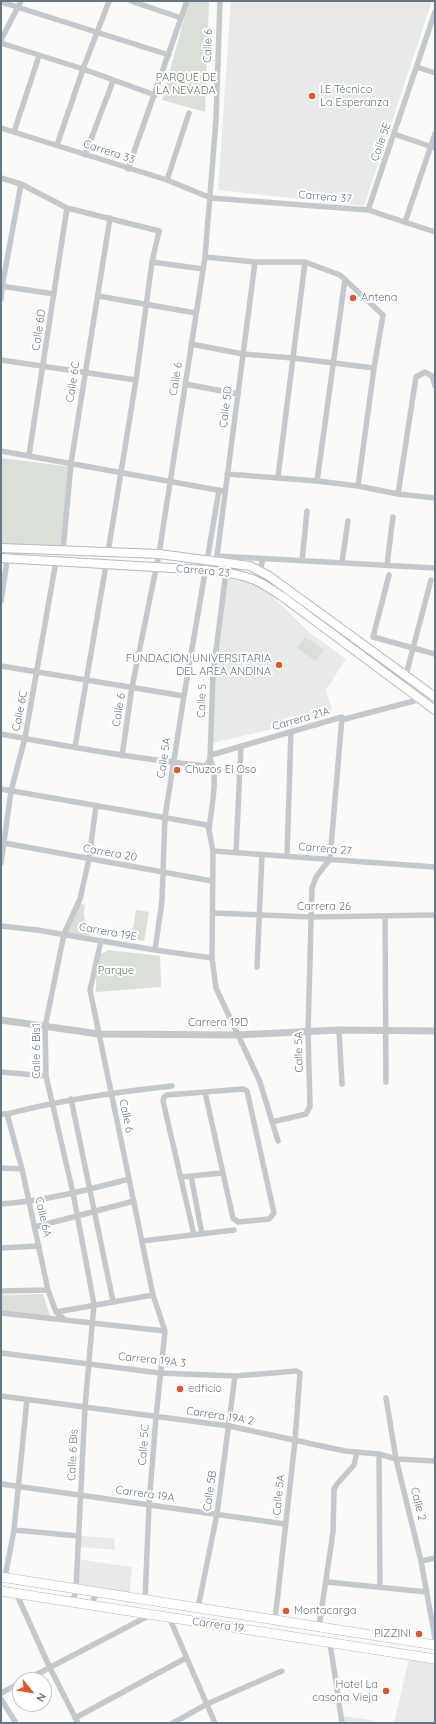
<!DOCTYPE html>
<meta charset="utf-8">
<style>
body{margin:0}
#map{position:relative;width:436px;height:1724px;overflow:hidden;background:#fafaf8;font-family:Quicksand,sans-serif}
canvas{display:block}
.frame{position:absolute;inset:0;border:2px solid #657683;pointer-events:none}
.north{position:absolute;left:12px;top:1672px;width:40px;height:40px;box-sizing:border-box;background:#fff;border:1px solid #c1c8cd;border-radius:50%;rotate:120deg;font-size:11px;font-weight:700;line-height:16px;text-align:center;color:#657683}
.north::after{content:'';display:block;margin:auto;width:14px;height:18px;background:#e4572e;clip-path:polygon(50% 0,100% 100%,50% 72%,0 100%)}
</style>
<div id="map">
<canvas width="436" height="1724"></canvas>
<div class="frame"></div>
<div class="north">N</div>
</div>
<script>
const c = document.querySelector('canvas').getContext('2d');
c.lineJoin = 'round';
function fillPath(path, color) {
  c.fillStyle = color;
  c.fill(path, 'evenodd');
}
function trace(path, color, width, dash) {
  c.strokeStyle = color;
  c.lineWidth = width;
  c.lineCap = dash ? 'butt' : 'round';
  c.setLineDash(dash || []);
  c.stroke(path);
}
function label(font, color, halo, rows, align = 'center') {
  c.font = font + ' Quicksand,sans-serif';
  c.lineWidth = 4;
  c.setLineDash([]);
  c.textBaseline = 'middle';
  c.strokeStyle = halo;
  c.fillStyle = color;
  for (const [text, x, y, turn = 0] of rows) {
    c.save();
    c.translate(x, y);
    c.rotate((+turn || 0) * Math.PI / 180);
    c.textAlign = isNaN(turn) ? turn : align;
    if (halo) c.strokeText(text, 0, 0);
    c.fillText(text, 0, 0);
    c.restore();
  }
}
fillPath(new Path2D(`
 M231,1h201l-68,205 -146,-16z
 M226,576l23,6 19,10 41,40 37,27 -20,31 6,21 -59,18 -61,14 3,-73z
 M79,1536l35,2 1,12 -36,-3z
 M77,1559l55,8 -3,30 -53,-9z
 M409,1659l26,4v60h-41z
 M343,1716l21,3 20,4h-40z`), '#e8e9e9');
fillPath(new Path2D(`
 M189,1h20l-4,111 -43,-12z
 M1,458l71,9 -10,80 -61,-3z
 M305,637l19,13 -8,11 -19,-13z
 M79,903l6,2c-4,16 4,16 5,31l-24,-2z
 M136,910l13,2 -5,29 -13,-2z
 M109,950l51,6 1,31 -65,5v-32l5,-6z
 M43,1294l7,22 -49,-4v-17z`), '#dadfd7');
const secondary = new Path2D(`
 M1,548l158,6 91,12 19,10 166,121
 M1,558l205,12c18,2 37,4 53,12 8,4 16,10 24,15l152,113`);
const trunk = new Path2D(`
 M1,1577l434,68
 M1,1591l434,68`);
trace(secondary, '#b3babf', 10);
trace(trunk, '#b4b9bd', 10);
trace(new Path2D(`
 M131,1l50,17
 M1,2l168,53
 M1,40l20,-39
 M1,43l82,26 72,26
 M417,67l18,6
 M1,128l166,52 44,18 157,12 67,22
 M14,132l25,-76
 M394,134l41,14
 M57,145l26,-76 26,-68
 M85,155l28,-74
 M128,169l59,-168
 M1,178l20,6 46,24 92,23 -7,31 -16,118 -28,172
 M167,180l22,-67
 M368,210l67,-198
 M405,222l30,-88
 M205,257l50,5h50l35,13 43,40 -9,53 -16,118
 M152,262l51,7
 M255,262l-38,294 218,12
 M1,286l53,8
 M98,296l98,17
 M1,299l1,-12 19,-103
 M191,344l52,10 50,4 81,10
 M1,360l135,20
 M185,384l53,10
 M1,451l222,40
 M29,455l38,-247
 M227,474l90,7 41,5 40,8 37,4
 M278,477l27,-215
 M317,481l28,-202
 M398,494l18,-117 9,-5 7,4 3,10
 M63,551l8,-88 39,-245
 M302,561l5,-50
 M342,562l6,-41
 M387,565l6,-48
 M260,571l3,-12
 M389,575l-16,62 62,17
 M1,601l8,-53
 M1,666l183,30
 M406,675l25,-95
 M1,734c68,13 136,25 205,32l4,-7
 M75,747l31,-182
 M211,755l131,-38 3,2 69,-18 3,-4
 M122,756l10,-69 27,-133 46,-297 11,-137 4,-119
 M1,789l206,36 2,5 4,21 -1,107 4,30 44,94 18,59
 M209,829c2,-18 10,-56 1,-70l3,-85 13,-102
 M4,843l208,38
 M213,851l222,16
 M236,852l5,-106
 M287,856l4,-124
 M1,863l10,-72 14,-53 31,-177
 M214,913l97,4 124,-2
 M385,917l1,165
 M1,926l36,4 118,20 57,8
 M101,941l-11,49 63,305 12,36 -9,86 -7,88 -4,95
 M155,950l7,-49 3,-84 19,-121 35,-206
 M257,967l5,-112
 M339,1030l3,54
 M1,1072l45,4
 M71,1099l42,202
 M1,1114h6c54,-14 109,-22 165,-28
 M7,1114l15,55 26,121 8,22 8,7
 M272,1122l34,-8 4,-8 -2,-75 4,-143 4,-11 14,-18 12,-142
 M1,1168l21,1
 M191,1176l11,58
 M181,1177l41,-4
 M1,1204c44,-3 86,-14 128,-25
 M35,1227l99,-26
 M194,1235l-31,-134 1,-4 3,-2 76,-6 4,2 27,122 -5,6 -31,3 -5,-4 -28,-126
 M142,1241l92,-11
 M1,1248l38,-2
 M1,1291l47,-1
 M56,1312l97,-17
 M1,1313l164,18
 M1,1353l159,20 75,3 62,-5 3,2 -5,68 -20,179
 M1,1396l228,30 116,25 34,3 17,5 39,2
 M386,1398l10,61 25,102 14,77
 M379,1454l1,133
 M1,1484l284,40
 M14,1530l65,6
 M421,1561l14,-3
 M5,1577l9,-47 13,-131
 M327,1582l100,10
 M16,1593l34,75 28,55
 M68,1600l6,-2 2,-10 9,-181 9,-103 -21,-111 -27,-117 -1,-49 19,-93 16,-35 9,-40 7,-53
 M97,1606l-5,-4 4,-7 4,-2
 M198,1608l19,-94 18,-138
 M169,1617l46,106
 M319,1627l14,-95 1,-43 3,-5 17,-19 3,-13
 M330,1643l12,80
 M26,1680l124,-65
 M1,1693l19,-10
 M1,1699l15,24
 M75,1718l111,-60
 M173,1723l34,-19 75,-33`), '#c3c8cc', 5.5);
trace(new Path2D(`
 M1,1020l98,14 138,1 102,-5 96,1`), '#c3c8cc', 7);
trace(secondary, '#fff', 8);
trace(trunk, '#fff', 9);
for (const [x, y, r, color] of [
 [312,96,4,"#e4572e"],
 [353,298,4,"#e4572e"],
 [279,665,4,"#e4572e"],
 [177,770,4,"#e4572e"],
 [180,1389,4,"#e4572e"],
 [286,1611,4,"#e4572e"],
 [419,1634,4,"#e4572e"],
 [386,1691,4,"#e4572e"]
]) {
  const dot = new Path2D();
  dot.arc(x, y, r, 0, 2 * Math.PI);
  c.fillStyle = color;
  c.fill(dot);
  trace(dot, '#fff', 1.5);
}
label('11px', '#657683', '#fff', [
 ["Calle 6",208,46,-88],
 ["Calle 5E",381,142,-71],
 ["Carrera 33",109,152,18],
 ["Carrera 37",325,197,5],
 ["Calle 6D",39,330,-82],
 ["Calle 6",176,379,-81],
 ["Calle 6C",73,382,-81],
 ["Calle 5D",226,407,-83],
 ["Carrera 23",203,571,5],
 ["Calle 5",202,701,-88],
 ["Calle 6",119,710,-81],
 ["Calle 6C",20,711,-79],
 ["Carrera 21A",301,719,-16],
 ["Calle 5A",164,758,-81],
 ["Carrera 27",325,849,5],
 ["Carrera 20",110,853,10],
 ["Carrera 26",324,907],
 ["Carrera 19E",108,932,10],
 ["Carrera 19D",218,1023],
 ["Calle 6 Bis1",37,1051,-90],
 ["Calle 5A",299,1052,-91],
 ["Calle 6",126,1116,78],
 ["Calle 6A",43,1217,77],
 ["Carrera 19A 3",152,1360,6],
 ["Carrera 19A 2",220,1416,9],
 ["Calle 5C",144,1445,-86],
 ["Calle 6 Bis",73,1455,-87],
 ["Calle 5B",210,1491,-82],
 ["Carrera 19A",145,1494,8],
 ["Calle 5A",279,1495,-84],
 ["Calle 2",418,1504,76],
 ["Carrera 19",218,1625,8]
]);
label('11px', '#687a64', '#fff', [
 ["PARQUE DE",186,78],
 ["LA NEVADA",186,91],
 ["Parque",116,971]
]);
label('11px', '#657683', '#fff', [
 ["I.E Técnico",320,90],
 ["La Esperanza",320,103],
 ["Antena",361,298],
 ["FUNDACION UNIVERSITARIA",271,659,"right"],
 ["DEL AREA ANDINA",271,672,"right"],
 ["Chuzos El Oso",185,770],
 ["edficio",188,1389],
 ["Montacarga",294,1611],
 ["PIZZINI",411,1634,"right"],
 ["Hotel La",378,1685,"right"],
 ["casona Vieja",378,1698,"right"]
], 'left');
</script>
